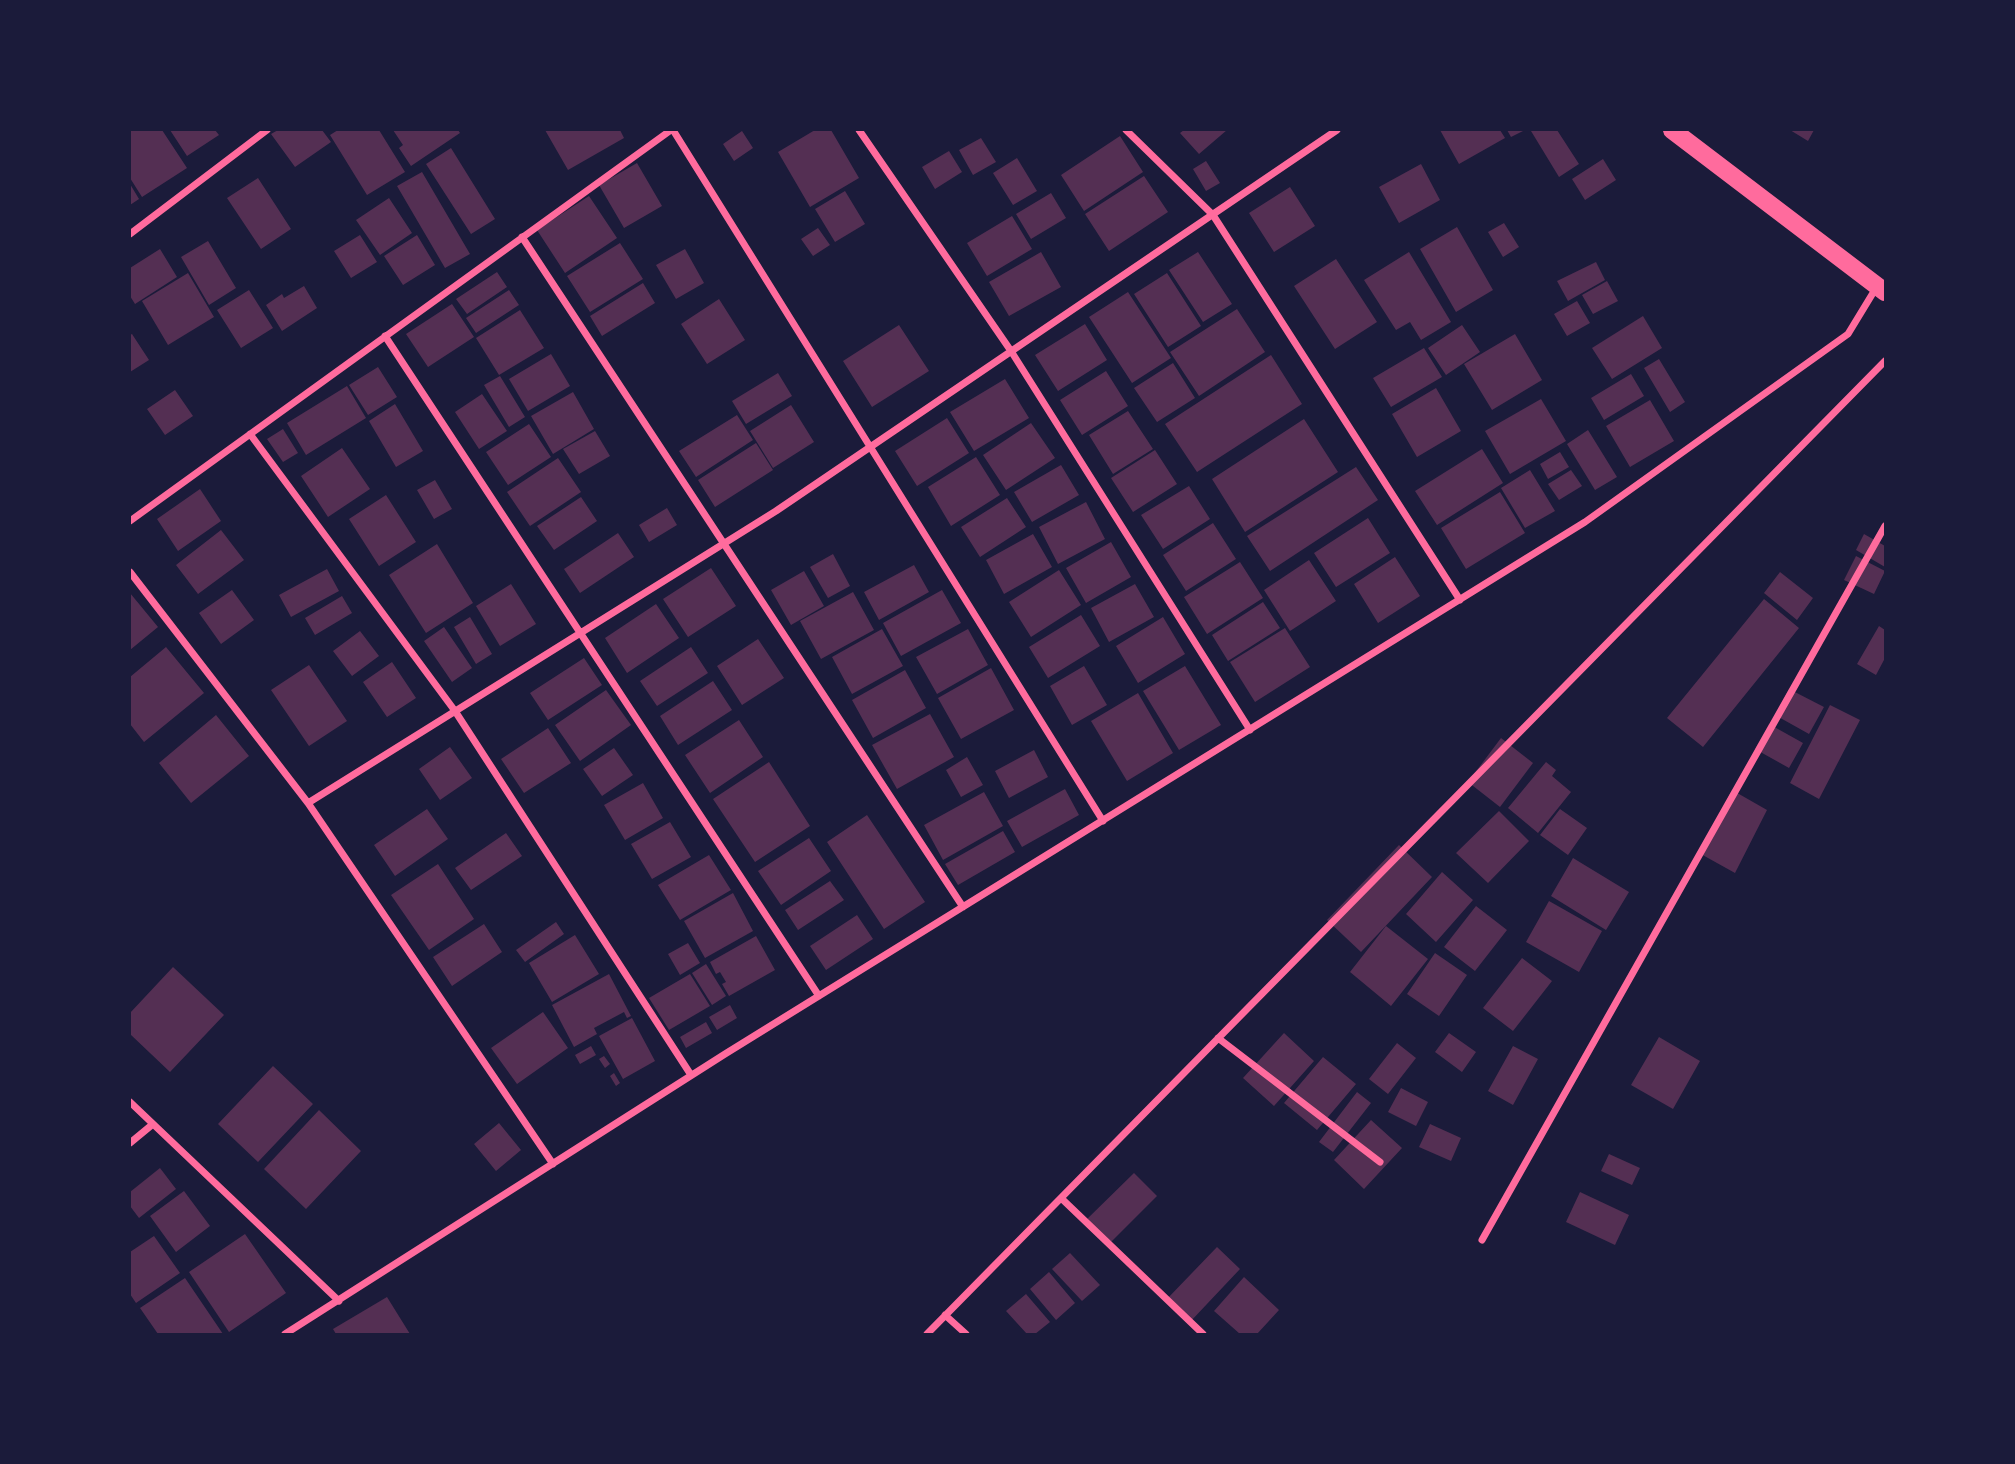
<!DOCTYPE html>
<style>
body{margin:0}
#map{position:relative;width:2015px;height:1464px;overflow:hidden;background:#1b1b3a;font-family:Barlow,sans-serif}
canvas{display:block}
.frame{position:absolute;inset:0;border:131px solid #1b1b3a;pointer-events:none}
</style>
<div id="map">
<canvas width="2015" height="1464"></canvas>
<div class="frame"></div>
</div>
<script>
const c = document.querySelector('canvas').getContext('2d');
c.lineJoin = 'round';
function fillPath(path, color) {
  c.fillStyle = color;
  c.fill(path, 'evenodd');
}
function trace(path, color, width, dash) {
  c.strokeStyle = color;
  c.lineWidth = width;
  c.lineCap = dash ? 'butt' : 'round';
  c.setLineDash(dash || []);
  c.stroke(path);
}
fillPath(new Path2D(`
 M130,130h32l25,38 -45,29 -12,-19z
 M170,130h45l4,5 -32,21z
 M278,130h44l9,12 -36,25 -24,-33z
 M338,130h41l26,42 -38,23 -37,-60z
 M393,130h65l2,3 -49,33 -12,-18 4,-3z
 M545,130h75l4,8 -56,32z
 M815,130h16l28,48 -49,29 -32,-55z
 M1184,130h43l-28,24 -19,-21z
 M1440,130h60l5,8 -46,26z
 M1507,130h18l-14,7z
 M1533,130h24l22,34 -20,13 -28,-46z
 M1790,130h24l-6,11z
 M742,131l11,17 -19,13 -11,-17z
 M1120,136l23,36 -59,39 -23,-36z
 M981,138l15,24 -23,13 -14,-25z
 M451,148l44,71 -24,15 -45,-70z
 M949,151l13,21 -27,17 -13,-22z
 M1017,158l20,33 -24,14 -20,-32z
 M1603,159l13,21 -31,20 -13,-21z
 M1206,161l14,22 -14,8 -13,-22z
 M637,163l25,43 -38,22 -25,-43z
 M1421,164l19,36 -41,23 -20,-36z
 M422,172l48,82 -25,14 -48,-82z
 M1144,176l24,36 -59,39 -24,-37z
 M258,178l33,51 -30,20 -34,-51z
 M130,184l9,15 -9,6z
 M1290,187l25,39 -41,26 -25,-39z
 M845,191l20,33 -30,18 -20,-33z
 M1051,193l15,25 -35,21 -15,-25z
 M589,196l28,42 -52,35 -28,-43z
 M389,198l23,35 -32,22 -24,-35z
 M1012,216l20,33 -45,27 -20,-33z
 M1504,223l15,24 -16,10 -15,-25z
 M1457,227l36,63 -37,22 -36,-63z
 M818,228l12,17 -17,11 -12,-17z
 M360,235l17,27 -26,16 -17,-27z
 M417,235l18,30 -32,20 -19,-29z
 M208,241l28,47 -27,17 -28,-48z
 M620,243l23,36 -53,33 -23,-36z
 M160,249l17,28 -42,27 -5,-8v-28z
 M685,249l19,34 -28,16 -20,-34z
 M1041,252l20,35 -52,29 -20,-34z
 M1198,252l34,52 -29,18 -34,-52z
 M1409,252l42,70 -30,18 -11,-18 -14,8 -32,-50z
 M1336,259l41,63 -42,27 -41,-63z
 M1596,262l9,18 -37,21 -11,-20z
 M497,272l10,15 -40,27 -11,-15z
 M188,273l26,44 -46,28 -26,-44z
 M1167,273l34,53 -33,21 -34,-53z
 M1607,281l11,20 -25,13 -11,-19z
 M643,283l12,20 -53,33 -12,-20z
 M304,286l13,22 -35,23 -16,-26 16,-11 2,4z
 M249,290l24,38 -32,20 -24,-38z
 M509,290l10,15 -43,28 -10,-15z
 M1128,292l43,66 -39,25 -43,-66z
 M719,299l26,41 -38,24 -26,-40z
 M1577,301l13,22 -23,13 -13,-22z
 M452,304l22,33 -46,30 -22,-33z
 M1237,309l28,43 -66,44 -29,-44z
 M520,310l24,38 -45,27 -23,-37z
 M1643,316l19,32 -50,31 -20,-31z
 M1085,324l22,36 -49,31 -23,-36z
 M899,325l30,46 -57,36 -29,-46z
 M1462,325l18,27 -34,23 -18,-27z
 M132,334l17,26 -19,12v-37z
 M1515,334l27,46 -50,30 -28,-46z
 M1424,348l18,29 -51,30 -18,-29z
 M551,354l19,32 -42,25 -19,-32z
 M1271,355l31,49 -105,68 -32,-48z
 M1659,359l26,43 -15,10 -26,-44z
 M1173,363l22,35 -38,24 -23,-34z
 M378,367l19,30 -29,18 -19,-30z
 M1106,371l22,35 -46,29 -22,-35z
 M778,373l14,23 -46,28 -14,-23z
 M1631,374l13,22 -40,24 -13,-22z
 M500,376l25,41 -16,10 -25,-42z
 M1005,379l24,39 -55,33 -24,-39z
 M347,386l19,32 -60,37 -19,-32z
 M1436,388l25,43 -44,26 -25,-43z
 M175,390l18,26 -28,19 -18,-26z
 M573,392l21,37 -41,25 -22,-38z
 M482,394l25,37 -28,18 -24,-37z
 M1541,399l25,42 -56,33 -25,-43z
 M1650,400l24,41 -44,26 -24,-41z
 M395,404l28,47 -27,16 -27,-46z
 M791,405l23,37 -41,26 -23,-37z
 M1128,411l25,38 -40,25 -24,-39z
 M737,415l16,25 -57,37 -17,-26z
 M947,418l22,35 -52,33 -22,-35z
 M1304,419l34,53 -93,60 -33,-53z
 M1031,423l24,35 -49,32 -23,-35z
 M529,424l22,33 -43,28 -22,-33z
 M283,429l15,24 -15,9 -16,-23z
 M1588,430l29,47 -22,13 -28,-46z
 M595,431l15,25 -31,18 -16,-25z
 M756,443l17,27 -58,37 -17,-27z
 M342,448l28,41 -42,28 -27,-41z
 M1482,449l21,34 -66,42 -22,-34z
 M1155,450l22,34 -44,28 -22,-34z
 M1560,452l9,15 -21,12 -8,-15z
 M976,457l24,38 -49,31 -23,-39z
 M558,458l23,34 -51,34 -23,-34z
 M1061,465l18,30 -47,27 -18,-30z
 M1356,467l22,33 -108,71 -23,-35z
 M1530,470l25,41 -30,17 -24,-40z
 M1571,470l11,16 -23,14 -11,-16z
 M435,480l17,29 -18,10 -17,-29z
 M1189,486l21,33 -47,30 -22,-34z
 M200,489l21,32 -43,30 -21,-32z
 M1500,492l25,41 -59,36 -25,-41z
 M386,495l30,47 -37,24 -30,-47z
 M581,497l16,24 -43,29 -17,-24z
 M1007,498l19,29 -46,30 -19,-30z
 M1086,502l19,37 -47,25 -19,-37z
 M667,508l10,17 -28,17 -10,-17z
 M1368,518l22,35 -54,34 -22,-34z
 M1213,523l23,36 -50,32 -23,-36z
 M221,530l23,30 -46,34 -22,-29z
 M618,533l16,24 -54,36 -16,-24z
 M1033,534l19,33 -48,27 -18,-34z
 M1864,534l21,12v21l-29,-17z
 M1111,542l20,35 -45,26 -20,-35z
 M437,544l36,59 -47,30 -37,-58z
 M833,554l17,32 -22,12 -18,-31z
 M1856,556l29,15 -11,23 -30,-14z
 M1395,557l25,39 -42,27 -24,-39z
 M1309,560l27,41 -46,30 -26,-41z
 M1240,562l23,36 -56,36 -23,-37z
 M914,565l15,27 -50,28 -15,-28z
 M711,568l25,38 -48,31 -25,-38z
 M327,569l12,22 -48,26 -12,-22z
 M1059,570l22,35 -50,32 -22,-35z
 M804,571l20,35 -33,19 -20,-35z
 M1780,572l33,26 -16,22 -33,-27z
 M511,584l25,40 -36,22 -24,-40z
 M1135,584l19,33 -45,25 -18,-34z
 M232,590l22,30 -33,24 -22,-31z
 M942,590l19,33 -60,33 -18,-33z
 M853,592l21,38 -53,29 -21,-38z
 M130,593l28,34 -28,23z
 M342,596l10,17 -37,22 -10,-17z
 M1764,599l35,29 -96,119 -36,-29z
 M1263,602l17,26 -52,33 -16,-26z
 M656,604l23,34 -52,35 -22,-35z
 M1081,615l19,31 -52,32 -19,-31z
 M470,617l22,37 -16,10 -22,-37z
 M1163,617l22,37 -47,29 -22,-37z
 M1879,626l6,4v28l-9,17 -19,-11z
 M444,627l28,41 -20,14 -28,-41z
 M1285,628l25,39 -55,35 -25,-40z
 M882,629l21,37 -51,28 -20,-37z
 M968,629l20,36 -51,29 -21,-37z
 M360,631l19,25 -27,20 -19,-25z
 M758,639l26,39 -42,27 -25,-39z
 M166,647l38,46 -60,49 -14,-18v-47z
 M691,647l17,26 -51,33 -17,-25z
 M584,658l18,27 -54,35 -18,-27z
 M392,662l24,36 -29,19 -24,-35z
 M309,665l38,56 -38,25 -38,-56z
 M1084,666l23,39 -35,20 -22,-39z
 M1185,666l36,59 -42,25 -36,-59z
 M991,668l23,42 -53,29 -23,-41z
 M905,670l21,38 -53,30 -21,-38z
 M713,681l19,29 -54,35 -18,-29z
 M1789,689l35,18 -15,27 -34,-19z
 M606,690l25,35 -51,36 -25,-36z
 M1138,693l35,60 -46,28 -36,-60z
 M1830,705l30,15 -41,79 -29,-16z
 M930,714l24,43 -57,32 -25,-44z
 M216,715l33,41 -58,47 -32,-40z
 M739,720l24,37 -53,36 -25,-38z
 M1769,724l34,19 -14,25 -34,-19z
 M548,728l23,35 -47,30 -23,-34z
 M1501,738l32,25 -33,44 -32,-25z
 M450,747l22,31 -32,22 -21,-31z
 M614,748l19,27 -31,21 -19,-27z
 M1034,750l14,27 -39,21 -14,-27z
 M967,757l16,28 -22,12 -15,-27z
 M769,762l41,64 -55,36 -42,-63z
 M1546,762l10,8 -4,6 19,16 -33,41 -30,-25z
 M643,783l20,35 -38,22 -21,-35z
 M1065,789l14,26 -57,32 -15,-26z
 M1732,790l35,20 -32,63 -36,-20z
 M984,792l19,34 -60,34 -19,-35z
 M427,809l21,30 -53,37 -21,-31z
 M1560,809l27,19 -19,27 -28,-20z
 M1499,811l30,30 -41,42 -32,-30z
 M867,815l58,87 -41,27 -57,-87z
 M670,822l21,35 -39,22 -21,-35z
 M1003,831l12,21 -57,33 -13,-21z
 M506,833l16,23 -51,34 -16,-22z
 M809,838l22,33 -50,34 -23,-34z
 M1399,845l33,32 -71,75 -34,-32z
 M709,855l22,35 -51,30 -22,-35z
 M1573,858l56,34 -23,38 -55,-34z
 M438,864l36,55 -45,31 -38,-55z
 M1442,872l31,28 -37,42 -30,-28z
 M830,881l14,19 -46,30 -13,-20z
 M733,893l20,38 -48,27 -21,-37z
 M1549,901l53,30 -23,41 -53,-30z
 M1476,906l31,24 -32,41 -31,-24z
 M857,915l16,24 -47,31 -16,-24z
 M556,922l8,12 -39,28 -9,-12z
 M484,924l18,28 -50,34 -19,-29z
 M1386,926l42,33 -37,47 -41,-34z
 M575,935l24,39 -47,28 -23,-39z
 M756,936l19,34 -46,26 -7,-12 4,-2 -6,-10 -4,2 -6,-12z
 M688,943l12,20 -20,12 -12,-21z
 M1435,953l32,22 -28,41 -32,-22z
 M1522,958l30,23 -39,50 -30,-23z
 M706,964l20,32 -14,9 -20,-32z
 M173,967l51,48 -54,57 -40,-38v-21z
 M609,974l22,42 -4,2 -3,-6 -30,16 3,6 -23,13 -22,-42z
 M690,974l20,32 -41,24 -20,-32z
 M730,1005l7,13 -20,12 -8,-13z
 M543,1012l25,36 -51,36 -26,-36z
 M632,1018l23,43 -32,18 -24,-43z
 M706,1022l6,11 -26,15 -6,-11z
 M1284,1033l30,28 -40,45 -31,-28z
 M1449,1033l27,19 -14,20 -27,-20z
 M1659,1037l41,24 -27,48 -42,-24z
 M1397,1043l19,15 -28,36 -19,-15z
 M591,1046l5,9 -16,9 -5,-9z
 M1513,1046l25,13 -25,46 -25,-14z
 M604,1056l6,8 -5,4 -6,-9z
 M1323,1057l33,27 -39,46 -33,-27z
 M273,1066l40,38 -55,58 -40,-38z
 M614,1073l6,10 -4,3 -6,-10z
 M1401,1088l27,14 -12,24 -28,-14z
 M1357,1092l14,11 -38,49 -14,-10z
 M319,1110l42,41 -55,58 -42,-40z
 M1371,1120l31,28 -38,41 -30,-29z
 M499,1123l22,27 -25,21 -22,-27z
 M1430,1124l31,14 -10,23 -32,-14z
 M1609,1154l31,14 -8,17 -31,-14z
 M160,1168l16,21 -37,29 -9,-12v-14z
 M1134,1173l23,23 -49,49 -23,-24z
 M184,1191l26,35 -34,26 -26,-36z
 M1580,1192l49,23 -14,30 -49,-23z
 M245,1234l41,59 -57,39 -40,-60z
 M154,1236l26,37 -44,30 -6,-9v-42z
 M1217,1247l23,22 -50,53 -24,-22z
 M1070,1253l30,32 -18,16 -30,-32z
 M1049,1272l26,31 -19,17 -26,-31z
 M1244,1277l35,33 -22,24h-17l-26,-23z
 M185,1278l38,56h-65l-18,-26z
 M1026,1294l24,28 -15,12h-8l-21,-23z
 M387,1297l23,37h-74l-3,-5z`), '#542f53');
trace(new Path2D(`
 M673,130l430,691
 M859,130l152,221 239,379
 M1126,130l87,85 247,385
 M130,234l137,-104
 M522,237l441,670
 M385,336l434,660
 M250,434l205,277 236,364
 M130,521l541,-391
 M130,572l178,231 245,361
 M308,803l468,-292 561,-381
 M1218,1038l162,124
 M130,1102l209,199
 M130,1143l23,-19
 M1061,1198l142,136
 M1482,1240l403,-714
 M945,1315l21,19
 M285,1334l440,-280 860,-532 263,-188 28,-46
 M927,1334l958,-973`), '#ff6b9d', 7);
trace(new Path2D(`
 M1672,130l213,162`), '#ff6b9d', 18);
</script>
